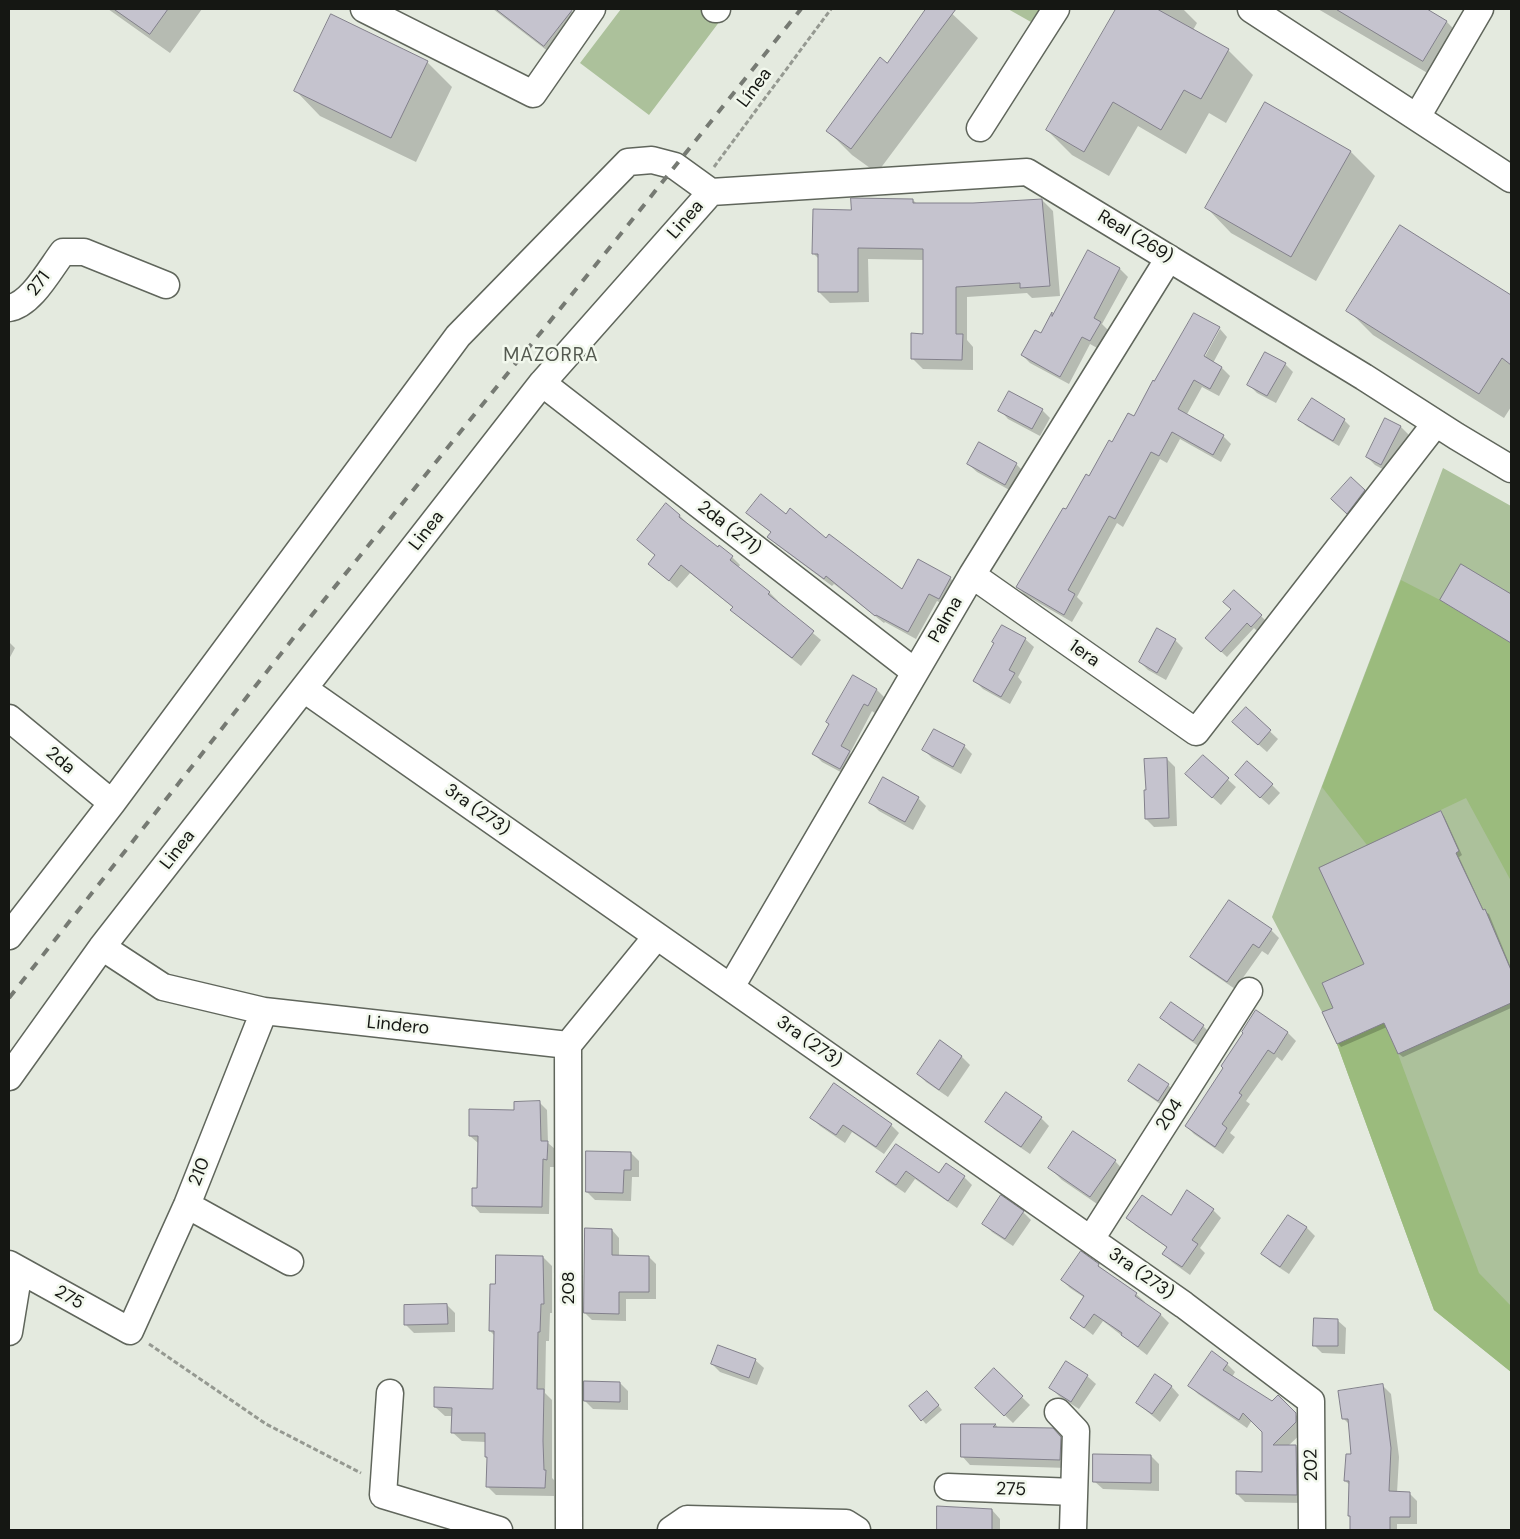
<!DOCTYPE html>
<meta charset="utf-8">
<style>
body{margin:0}
#map{position:relative;width:1520px;height:1539px;overflow:hidden;background:#e4eadf;font-family:"DM Sans",sans-serif}
canvas{display:block}
.frame{position:absolute;inset:0;border:10px solid #151713;pointer-events:none}
</style>
<div id="map">
<canvas width="1520" height="1539"></canvas>
<div class="frame"></div>
</div>
<script>
const c = document.querySelector('canvas').getContext('2d');
c.lineJoin = 'round';
function fillPath(path, color) {
  c.fillStyle = color;
  c.fill(path, 'evenodd');
}
function trace(path, color, width, dash) {
  c.strokeStyle = color;
  c.lineWidth = width;
  c.lineCap = dash ? 'butt' : 'round';
  c.setLineDash(dash || []);
  c.stroke(path);
}
function label(font, color, halo, rows, align = 'center') {
  c.font = font + ' "DM Sans",sans-serif';
  c.lineWidth = 5;
  c.setLineDash([]);
  c.textBaseline = 'middle';
  c.strokeStyle = halo;
  c.fillStyle = color;
  for (const [text, x, y, turn = 0] of rows) {
    c.save();
    c.translate(x, y);
    c.rotate((+turn || 0) * Math.PI / 180);
    c.textAlign = isNaN(turn) ? turn : align;
    if (halo) c.strokeText(text, 0, 0);
    c.fillText(text, 0, 0);
    c.restore();
  }
}
fillPath(new Path2D(`
 M621,9h108l-80,106 -69,-52z
 M1008,9h32l-9,13z
 M1443,468l68,38v866l-77,-62 -97,-266 -15,-32 -50,-95z`), '#acc19b');
fillPath(new Path2D(`
 M1401,580l39,20 71,43v238l-45,-83 -99,47 -45,-58z
 M1384,1023l14,31 81,219 32,33v66l-77,-62 -97,-266z`), '#9bbb7d');
fillPath(new Path2D(`
 M108,9h94l-32,44z
 M493,9h76l19,18 -26,35z
 M928,9h19l31,29 -101,135 -25,-18 -24,-24 59,-67z
 M1117,9h66l14,14 -4,7 35,20 25,25 -27,48 -17,-10 -23,41 -48,-28 -29,50 -37,-21 -25,-25z
 M1318,9h106l23,13 24,25 -23,38z
 M427,62l25,25 -36,75 -96,-46 -24,-25z
 M1266,104l85,48 24,24 -59,105 -85,-48 -24,-25z
 M913,200l4,4 56,1 69,-5 11,11 7,85 -28,2 -5,-5 -60,4v43l6,7v23l-50,-1 -11,-11 12,-23v-75l-56,-1 1,43 -39,1 -11,-11v-33l-6,-6 39,-42z
 M1401,227l110,70v110l-7,11 -131,-83 -25,-25z
 M1088,252l32,17 8,8 -26,47 7,7 -10,18 -9,-5 -21,40 -39,-21 -8,-8 19,-21 11,-20 1,2z
 M1194,315l26,14h-3l-17,32 2,1 18,-33 7,8 -14,26 9,5 8,8 -11,20 -17,-9 -16,29 37,20 8,8 -10,18 -41,-23 -13,24 -7,-4 -37,68 -6,-4 -40,74 6,6 -11,19 -47,-27 -8,-8 46,-78 3,2 20,-35 4,2 19,-36 4,2 15,-29 6,3 19,-36h2z
 M1285,364l8,8 -17,31 -19,-10 -8,-8z
 M1000,410h42l8,8 -10,18 -32,-17z
 M1300,420h44l6,6 -11,20 -33,-20z
 M1386,420l15,7 8,8 -19,38 -15,-8 -8,-8z
 M968,464h48l8,8 -11,20 -36,-20z
 M1364,490l9,9 -18,22 -15,-14z
 M786,515l41,25 75,51 48,-13 8,8 -11,20 -10,-5 -21,38 -31,-17 -1,1 -50,-39 -2,2 -55,-41 -8,-8 3,-4 -16,-12z
 M680,516l8,8 -1,1 45,32 8,8 -2,3 32,25 8,8 -2,1 45,38 -20,26 -61,-48 -6,-10 -44,-35 -13,15 -27,-24 6,-8 -18,-16z
 M1462,566l49,30v47l-70,-43z
 M1233,609l28,7 6,6 -9,10 -4,-4 -27,29 -14,-13z
 M1002,626l23,13 9,8 -16,30 4,5 -12,22 -27,-15 -8,-8 20,-38z
 M1175,640l8,8 -17,32 -18,-10 -8,-8z
 M9,642l6,6 -6,11z
 M877,690l8,8 -9,16 -4,-3 -22,42 7,7 -9,16 -26,-14 -8,-8z
 M1246,709l32,30 -11,13 -25,-22z
 M964,746l8,8 -11,20 -29,-16 -8,-8z
 M1203,757l33,30 -15,18 -26,-23z
 M1167,759l8,8 2,59 -23,1 -8,-8 1,-28z
 M1244,783l28,2 8,8 -11,12z
 M918,798l8,8 -13,24 -34,-19 -8,-8z
 M1441,813l3,3 18,39 -3,2 25,54 5,3 22,54v40l-108,49 -4,-3 -12,-27 -46,20 -3,-4 -4,-35 31,-43z
 M1271,930l8,8 -11,17 -6,-4 -27,38 -35,-24 -8,-8z
 M1257,1012l31,21 8,8 -14,20 -5,-4 -31,44 4,3 -20,29 5,4 -12,17 -29,-20 -8,-8 38,-58z
 M1162,1018l41,8 8,8 -10,14 -31,-22z
 M940,1042l22,15 8,8 -22,32 -22,-15 -8,-8z
 M1139,1066l29,19 8,8 -10,15 -29,-20 -8,-8z
 M540,1103l7,7 1,33 7,6 -1,18h-4l-1,47 -69,-1 -7,-8 5,-15v-47l-8,-7 45,-25z
 M812,1118l79,7 8,8 -15,21 -32,-22 -7,11 -25,-17z
 M1041,1118l8,8 -19,28 -35,-24 -8,-8z
 M896,1146l44,29 24,2 8,8 -15,23 -42,-29 -10,14 -19,-13 -8,-8z
 M631,1153l8,8v16h-7l-1,24 -36,-1 -8,-8z
 M1115,1161l12,13 -24,34 -41,-28 -12,-12z
 M1213,1210l8,8 -21,30 5,5 -15,22 -18,-13 -8,-8 4,-6 -32,-22 -8,-8 43,-2z
 M1023,1212l8,8 -18,26 -21,-14 -8,-8z
 M1289,1216l18,12 8,8 -26,38 -18,-12 -8,-8z
 M612,1230l7,8v18l30,1 7,7v35h-30v22l-34,-1 -7,-7z
 M1081,1253l55,41 9,8 -1,1 16,11 9,9 -22,32 -44,-34 -10,14 -22,-17 14,-20 -15,-10 -8,-8z
 M543,1257l9,9v47h-2l-1,28h-3l-1,52 7,7v78l2,2v16l-58,-1 -9,-9 1,-27 -2,-2v-15l-24,-1 -10,-9 1,-16h-8l-10,-9 60,-17v-54l-5,-5 7,-46z
 M447,1305l8,8v19l-41,1 -8,-8z
 M1337,1320l9,8 -1,26 -23,-1 -8,-8z
 M755,1360l9,8 -7,17 -37,-13 -8,-8z
 M1227,1364l8,8 -3,5 40,26 6,-6 26,26v8l-16,15h8l8,9v48l-59,-1 -8,-8 26,-21v-42l-11,-11 -5,8 -49,-34 -8,-8z
 M994,1370l36,35 -17,18 -37,-35z
 M1087,1376l9,8 -17,25 -20,-13 -8,-8z
 M620,1383l8,8v19l-35,-1 -8,-8z
 M1171,1386l8,9 -19,27 -23,-19z
 M1383,1386l8,8 8,63 -2,36h12l8,8v23h-20v6h-47v-45l-5,-4 7,-25 -2,-31 -6,-6z
 M931,1396l11,14 -16,14 -15,-17z
 M962,1425h34l3,4 53,1 16,16v22l-98,-3 -8,-9z
 M1151,1456l8,8v27l-56,-2 -9,-8z
 M939,1508l53,2 8,9v11h-62z`), '#0003');
const building = new Path2D(`
 M114,9h54l-18,25z
 M496,9h77l-29,37z
 M926,9h30l-105,140 -25,-18 54,-74 7,6z
 M1116,9h41l72,40 -28,50 -17,-9 -23,40 -48,-28 -29,50 -38,-22z
 M1336,9h91l20,12 -24,40z
 M331,14l97,47 -37,77 -97,-47z
 M1265,102l86,49 -60,106 -86,-49z
 M851,198l62,1v4h60l69,-4 8,87 -30,2v-5l-64,4v47h7l-1,26 -51,-1v-26l12,1v-85l-65,-1v44h-40v-38h-6l1,-45 38,1z
 M1400,225l111,70v70l-9,-7 -23,36 -133,-83z
 M1088,250l32,18 -26,50 7,4 -11,19 -8,-4 -22,40 -39,-22 14,-25 6,3 11,-21v4z
 M1194,313l26,14 -16,29 18,11 -12,22 -16,-9 -16,29 46,26 -11,20 -41,-23 -13,24 -8,-4 -36,67 -6,-3 -41,74 7,4 -11,21 -48,-28 47,-79 3,1 20,-35 3,2 20,-36 3,2 16,-29 6,3 19,-36 1,1z
 M1265,352l21,11 -19,33 -20,-11z
 M1009,391l34,18 -11,20 -34,-18z
 M1312,398l33,21 -12,22 -35,-21z
 M1385,418l16,8 -20,39 -15,-8z
 M979,442l38,21 -12,22 -38,-21z
 M1351,477l14,13 -18,24 -16,-15z
 M761,494l25,20 4,-6 36,30 3,-4 73,55 16,-30 33,18 -12,22 -10,-5 -21,38 -32,-17 -1,1 -49,-40 -2,3 -57,-42 4,-5 -25,-19z
 M666,503l14,12 -1,2 39,30 1,-2 14,11 -3,4 40,32 -2,2 46,37 -22,27 -62,-48 3,-3 -52,-42 -12,16 -21,-17 7,-9 -18,-15z
 M1461,564l50,30v49l-71,-43z
 M1234,590l28,25 -11,12 -4,-4 -26,29 -16,-14 26,-29 -8,-7z
 M1002,625l24,13 -17,32 6,3 -14,24 -28,-16 21,-38 -2,-1z
 M1157,628l19,11 -19,34 -18,-11z
 M853,675l24,14 -9,17 -4,-2 -23,42 9,5 -10,18 -28,-15 17,-30 -3,-2z
 M1246,707l25,23 -13,15 -26,-23z
 M934,729l31,16 -12,22 -31,-17z
 M1203,755l26,23 -17,20 -27,-24z
 M1167,758l2,60 -24,1 -1,-29h2l-2,-31z
 M1247,761l26,23 -13,14 -25,-23z
 M883,777l36,20 -14,25 -36,-19z
 M1441,811l18,40 -3,2 27,57 2,-1 26,61v33l-113,51 -14,-31 -47,21 -15,-32 11,-4 -11,-25 42,-19 -45,-96z
 M1229,900l43,29 -13,19 -6,-4 -26,38 -37,-25z
 M1171,1002l33,23 -11,16 -33,-23z
 M1256,1010l32,22 -14,22 -6,-4 -29,43 3,2 -20,29 5,4 -12,19 -30,-21 38,-58 -2,-2 22,-33 -1,-1z
 M940,1040l22,16 -23,34 -22,-16z
 M1139,1064l30,20 -11,17 -30,-20z
 M834,1083l58,41 -16,23 -33,-22 -7,10 -26,-17z
 M1006,1092l36,25 -21,30 -36,-25z
 M540,1101l1,40h7l-1,19 -4,-1 -1,48 -70,-1v-18h5l1,-52h-9v-27l45,1v-8z
 M1073,1131l43,29 -26,37 -42,-29z
 M896,1144l43,29 7,-10 19,13 -17,25 -42,-30 -10,14 -20,-13z
 M586,1151l45,1v18h-7l-1,23 -37,-1z
 M1187,1190l27,19 -22,31 6,4 -16,23 -20,-13 5,-7 -41,-29 16,-23 29,20z
 M1001,1195l23,16 -19,28 -23,-15z
 M1288,1215l19,12 -27,40 -19,-13z
 M585,1228l27,1v26l37,1v36h-30v22l-35,-1z
 M1081,1251l18,13 -1,2 39,27 -2,3 26,18 -23,33 -17,-12 1,-2 -28,-19 -10,14 -14,-10 14,-22 -23,-16z
 M496,1255l47,1 1,48h-3l-1,28h-2l-1,57h7l-1,52 1,29h2l-1,18 -59,-1 1,-30h-2v-24h-34l1,-25 -18,-1v-20l59,2 1,-58h-5l1,-47h5z
 M447,1304l1,20 -44,1v-20z
 M1314,1318l24,1v27h-25z
 M718,1345l38,14 -7,19 -38,-14z
 M1212,1351l16,12 -5,7 49,31 6,-6 18,18v9l-23,23h23l1,50 -61,-1v-23l26,1v-40l-19,-19 -4,7 -51,-34z
 M1066,1361l22,14 -17,27 -22,-14z
 M994,1368l29,28 -19,20 -29,-28z
 M1155,1374l17,12 -20,28 -16,-11z
 M584,1381l36,1v20l-36,-1z
 M1383,1384l8,64 -2,43 21,1v25h-20v13h-40v-14h-2l1,-35h-5l2,-27h5l-3,-35h-6l-4,-28z
 M927,1391l12,14 -18,16 -12,-15z
 M961,1424h35l-3,3 60,1 8,9 -1,23 -99,-3z
 M1093,1454l58,1v28l-58,-1z
 M937,1506l55,3v21h-55z`);
fillPath(building, '#c5c3ce');
trace(building, '#82808b', 1);
const minor = new Path2D(`
 M364,9l169,85 59,-85
 M715,9h2
 M1251,9l260,170
 M1417,117l63,-108
 M980,128l76,-119
 M711,192l316,-20 337,205 92,59 55,33
 M9,308c22,-3 41,-39 54,-56h21l82,33
 M542,383l373,289
 M972,575l224,157 240,-309
 M304,689l880,616 127,96 1,129
 M9,718l103,85
 M9,936l103,-133 346,-467 170,-174 24,-2 23,6 36,26
 M102,947l61,40 101,24 304,34 89,-109
 M731,987l241,-412 197,-317
 M568,1045l1,485
 M9,1077l93,-130 440,-564 169,-191
 M187,1205l103,57
 M1091,1239l158,-248
 M9,1264l121,67 57,-126 77,-194
 M9,1332l10,-61
 M390,1393l-7,102 116,35
 M1058,1412l18,19 -3,99
 M948,1487l126,5
 M671,1530l16,-11 159,4 11,7`);
trace(minor, '#60665c', 29);
trace(new Path2D(`
 M714,167l117,-158
 M149,1344l117,80 95,49`), '#959991', 3, [5, 2.5]);
trace(minor, '#fff', 26);
trace(new Path2D(`
 M9,998l286,-362 337,-416 169,-211`), '#767a73', 4, [9, 9]);
label('18px', '#151713', '#f2f8ed', [
 ["Línea",755,88,-53],
 ["Linea",686,220,-49],
 ["Real (269)",1135,237,31],
 ["271",39,284,-53],
 ["2da (271)",729,528,38],
 ["Linea",427,531,-52],
 ["Palma",946,620,-60],
 ["1era",1084,654,35],
 ["2da",60,761,40],
 ["3ra (273)",477,810,35],
 ["Linea",178,850,-52],
 ["Lindero",398,1026,6],
 ["3ra (273)",809,1042,35],
 ["204",1170,1115,-57],
 ["210",200,1172,-68],
 ["3ra (273)",1141,1274,35],
 ["208",569,1288,-90],
 ["275",69,1298,29],
 ["202",1312,1465,-91],
 ["275",1011,1490,2]
]);
c.letterSpacing = '1px';
label('19px', '#545950', '#f2f8ed', [
 ["MAZORRA",551,356]
]);
c.letterSpacing = '0px';
</script>
